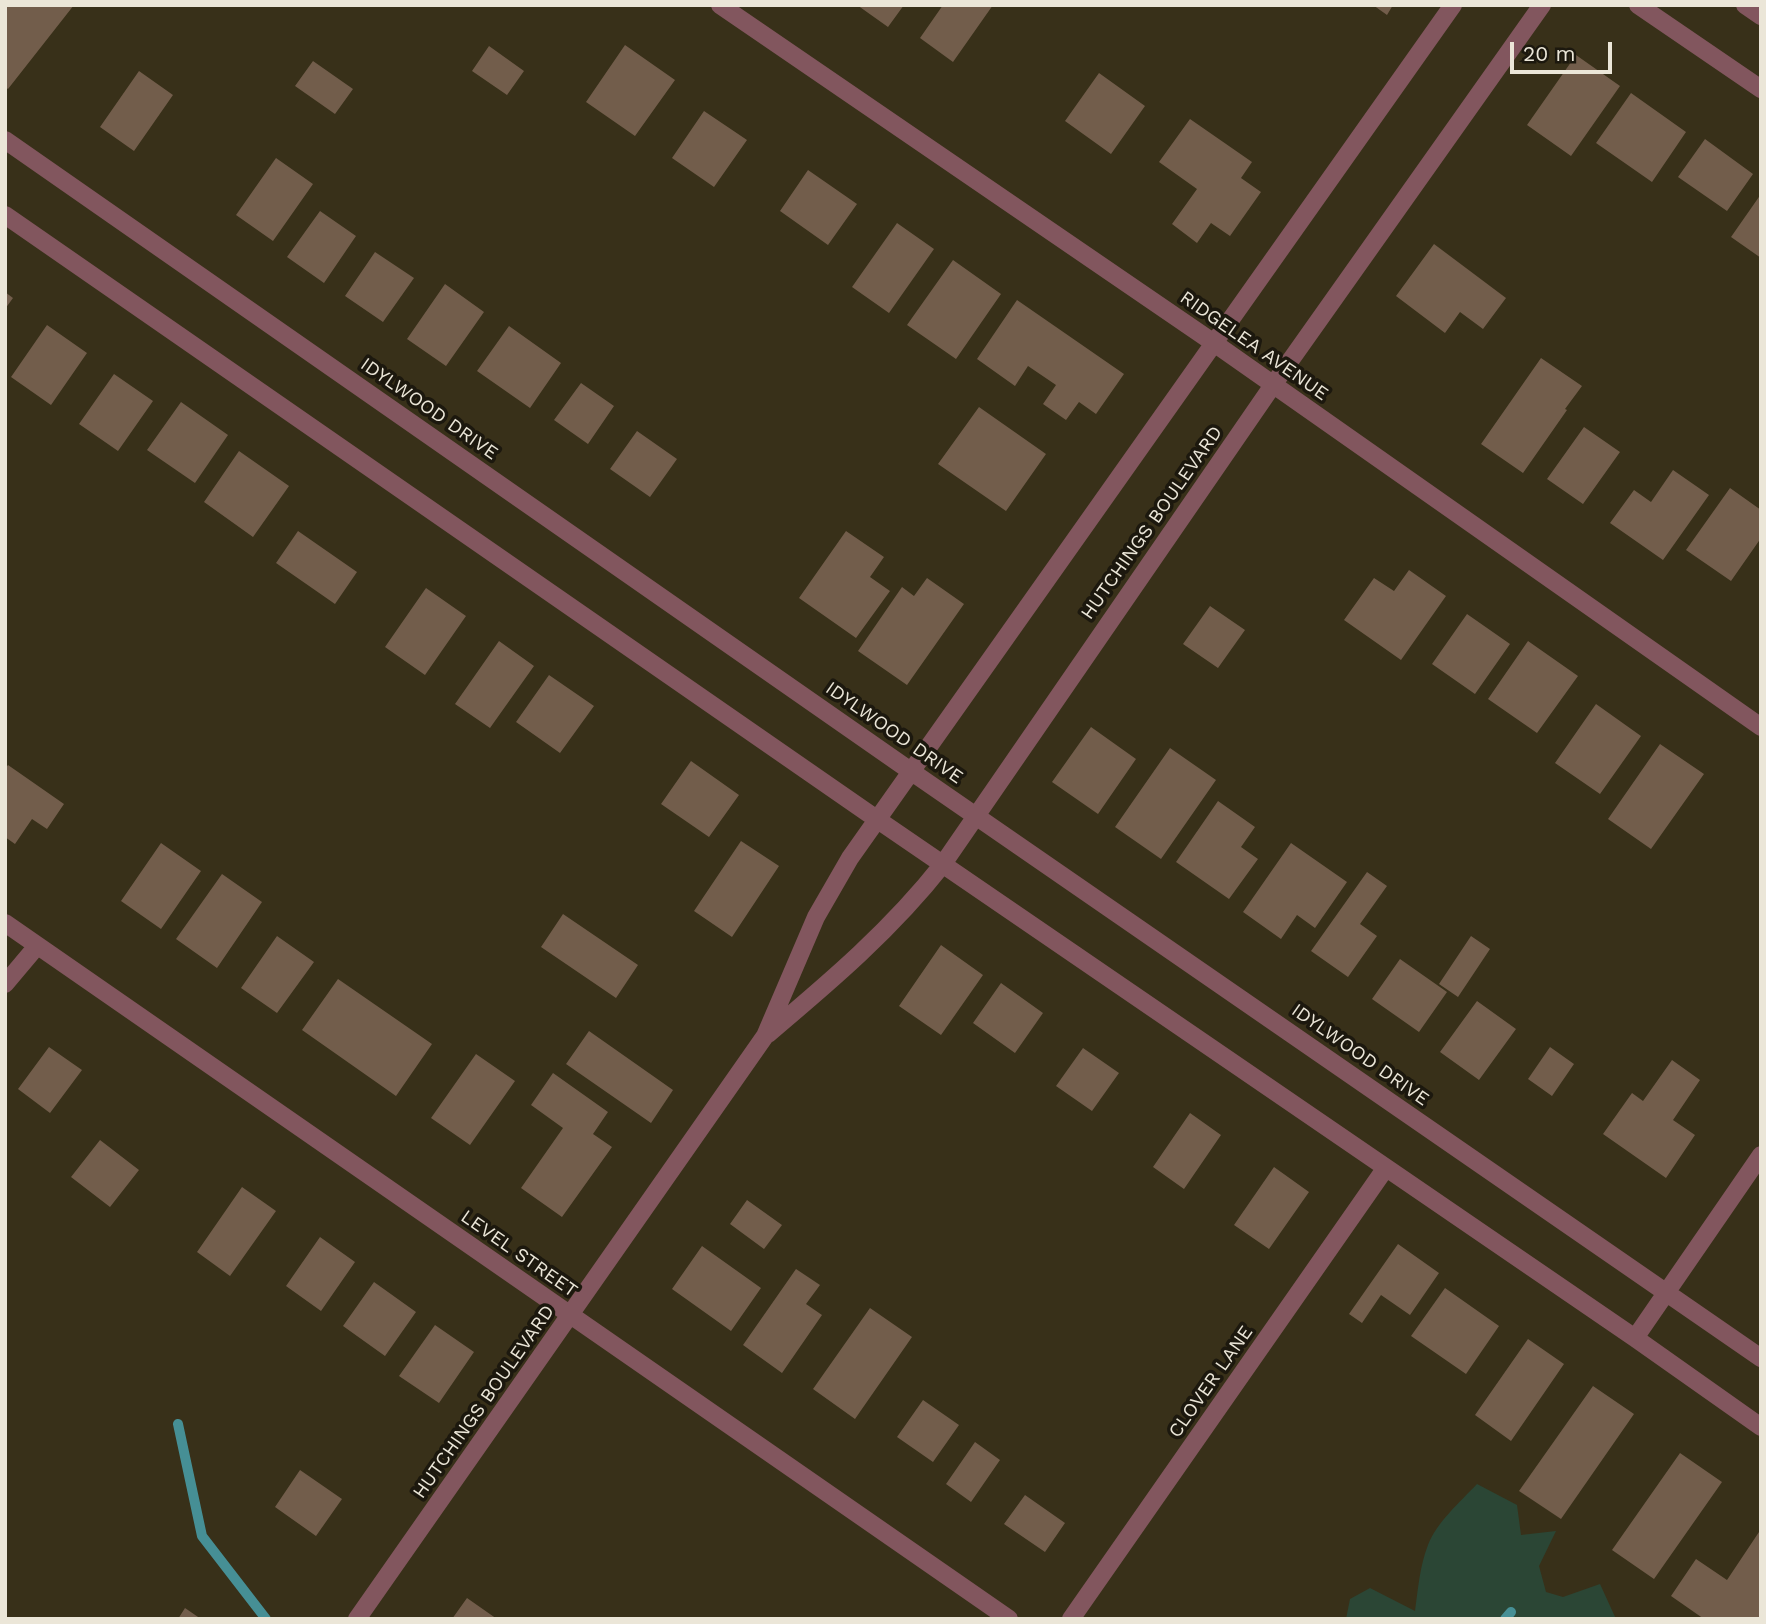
<!DOCTYPE html>
<style>
body{margin:0}
#map{position:relative;width:1766px;height:1624px;overflow:hidden;background:#383019;font-family:"Work Sans",sans-serif}
canvas{display:block}
.frame{position:absolute;inset:0;border:7px solid #ebe6d8;pointer-events:none}
.scale{position:absolute;left:1510px;top:42px;width:102px;height:32px;box-sizing:border-box;border:4px solid #ebe6d8;border-top:0;padding-left:9px;font-size:21px;line-height:24px;white-space:nowrap;color:#ebe6d8;-webkit-text-stroke:5px #1c180e;paint-order:stroke}
</style>
<div id="map">
<canvas width="1766" height="1624"></canvas>
<div class="frame"></div>
<div class="scale">20 m</div>
</div>
<script>
const c = document.querySelector('canvas').getContext('2d');
c.lineJoin = 'round';
function fillPath(path, color) {
  c.fillStyle = color;
  c.fill(path, 'evenodd');
}
function trace(path, color, width, dash) {
  c.strokeStyle = color;
  c.lineWidth = width;
  c.lineCap = dash ? 'butt' : 'round';
  c.setLineDash(dash || []);
  c.stroke(path);
}
function label(font, color, halo, rows, align = 'center') {
  c.font = font + ' "Work Sans",sans-serif';
  c.lineWidth = 7;
  c.setLineDash([]);
  c.textBaseline = 'middle';
  c.strokeStyle = halo;
  c.fillStyle = color;
  for (const [text, x, y, turn = 0] of rows) {
    c.save();
    c.translate(x, y);
    c.rotate((+turn || 0) * Math.PI / 180);
    c.textAlign = isNaN(turn) ? turn : align;
    if (halo) c.strokeText(text, 0, 0);
    c.fillText(text, 0, 0);
    c.restore();
  }
}
fillPath(new Path2D(`
 M1477,1484l40,21 4,30 35,-4 -17,35 7,26 17,5 37,-13 16,35h-270l4,-20 20,-11 45,23c3,-22 5,-46 13,-66 9,-23 32,-43 49,-61z`), '#2b4635');
trace(new Path2D(`
 M178,1424l24,112 64,83
 M1505,1619l6,-7`), '#468f95', 10);
fillPath(new Path2D(`
 M5,5h69l-66,84 -3,-2z
 M857,5h47l-16,22z
 M943,5h50l-40,57 -33,-24z
 M1373,5h20l-6,10z
 M625,45l50,35 -40,56 -49,-34z
 M489,46l35,25 -17,24 -35,-24z
 M1576,55l44,31 -49,70 -44,-31z
 M313,61l40,28 -18,25 -40,-28z
 M139,71l34,24 -39,56 -34,-24z
 M1099,73l46,33 -34,48 -46,-33z
 M1631,93l55,39 -34,50 -56,-39z
 M704,111l43,29 -33,47 -42,-29z
 M1190,119l62,43 -11,16 20,14 -31,44 -19,-13 -14,20 -25,-19 25,-35 -38,-27z
 M1705,139l48,35 -26,37 -49,-34z
 M276,158l37,26 -40,57 -37,-26z
 M808,170l49,34 -29,41 -48,-34z
 M1761,194v64l-30,-21z
 M320,211l36,25 -32,47 -37,-26z
 M897,223l37,26 -45,64 -37,-26z
 M1434,244l72,54 -23,31 -23,-17 -15,21 -49,-37z
 M375,252l39,26 -31,44 -38,-26z
 M953,260l48,34 -45,65 -49,-34z
 M445,284l39,28 -38,54 -39,-27z
 M5,292l8,6 -8,11z
 M1017,300l107,74 -28,40 -17,-12 -13,18 -23,-16 13,-19 -28,-19 -13,20 -38,-27z
 M47,325l40,28 -36,52 -40,-28z
 M509,326l52,37 -31,45 -53,-37z
 M1541,358l41,28 -17,23 2,1 -44,63 -42,-29z
 M114,374l39,27 -35,50 -39,-27z
 M581,383l33,23 -26,38 -34,-24z
 M181,402l47,33 -33,48 -48,-33z
 M979,407l67,47 -40,57 -68,-47z
 M1584,427l36,25 -37,52 -36,-25z
 M637,431l40,28 -27,38 -40,-28z
 M239,451l50,35 -36,51 -49,-35z
 M1673,470l36,25 -46,65 -53,-37 24,-33 17,12z
 M1730,488l31,22v28l-30,43 -45,-31z
 M298,531l59,41 -22,32 -59,-41z
 M846,531l38,26 -14,20 20,14 -34,47 -57,-40z
 M1409,570l37,26 -45,64 -57,-40 30,-42 20,13z
 M927,578l37,26 -57,81 -49,-34 44,-64 12,9z
 M426,588l40,28 -41,59 -40,-28z
 M1210,606l35,24 -27,38 -35,-24z
 M1467,614l43,30 -35,50 -43,-30z
 M499,641l35,25 -44,62 -35,-24z
 M1528,641l50,35 -41,57 -49,-34z
 M549,675l45,31 -34,47 -44,-31z
 M1596,704l45,32 -41,58 -45,-31z
 M1091,727l45,32 -38,55 -46,-32z
 M1660,744l44,30 -53,75 -43,-30z
 M1170,748l46,32 -55,79 -46,-32z
 M691,761l48,34 -30,42 -48,-33z
 M8,765l56,39 -17,25 -15,-10 -17,25 -10,-7v-68z
 M1218,801l37,26 -14,20 17,12 -29,40 -53,-37z
 M741,841l38,25 -47,71 -38,-26z
 M161,843l40,28 -40,58 -40,-28z
 M1291,843l56,39 -32,46 -18,-13 -16,24 -38,-27z
 M1367,872l20,14 -27,38 17,12 -29,41 -37,-26z
 M222,874l40,28 -45,66 -41,-29z
 M563,914l75,51 -22,33 -75,-51z
 M277,936l37,26 -37,51 -36,-25z
 M1471,936l19,13 -32,48 -19,-13z
 M941,945l42,30 -42,60 -42,-29z
 M1400,959l47,33 -28,40 -47,-33z
 M338,979l94,65 -36,52 -94,-66z
 M1001,983l42,30 -28,40 -42,-30z
 M1477,1001l39,28 -37,51 -39,-28z
 M589,1031l84,59 -22,33 -85,-59z
 M49,1047l33,23 -32,43 -32,-24z
 M1550,1047l24,17 -22,32 -24,-17z
 M1083,1048l36,25 -27,38 -36,-25z
 M476,1054l39,27 -45,64 -39,-27z
 M1672,1060l28,20 -27,40 22,15 -29,43 -63,-44 29,-41 11,8z
 M553,1073l55,39 -15,22 19,13 -50,70 -41,-29 42,-60 -32,-23z
 M1190,1113l31,22 -37,54 -31,-22z
 M100,1140l39,30 -29,37 -39,-30z
 M1274,1167l35,25 -40,57 -35,-24z
 M242,1187l34,24 -46,65 -33,-24z
 M747,1200l35,25 -18,24 -34,-25z
 M320,1237l35,25 -34,49 -35,-25z
 M1398,1244l41,29 -29,42 -29,-20 -19,28 -13,-9z
 M702,1246l59,42 -30,43 -59,-42z
 M796,1269l24,16 -14,19 16,11 -40,58 -39,-28z
 M374,1282l42,30 -31,44 -42,-30z
 M1445,1288l54,38 -33,48 -55,-38z
 M870,1308l42,29 -57,82 -42,-30z
 M435,1325l39,27 -35,51 -40,-27z
 M1528,1339l36,25 -53,77 -36,-26z
 M1593,1386l41,28 -73,105 -42,-28z
 M923,1400l36,25 -26,37 -36,-25z
 M975,1442l25,18 -29,42 -25,-18z
 M1680,1453l42,29 -68,97 -42,-29z
 M300,1470l42,29 -26,37 -41,-29z
 M1025,1495l40,28 -20,29 -41,-28z
 M1761,1529v90h-57l-33,-23 25,-37 31,21z
 M467,1598l30,21h-45z
 M185,1608l16,11h-23z`), '#725d4b');
trace(new Path2D(`
 M720,5l494,338 547,384
 M1638,5l123,84
 M1745,5l16,11
 M5,140l907,632 849,586
 M5,215l873,605 757,518 126,89
 M5,923l1004,696
 M5,984l32,-38
 M768,1034c63,-53 124,-105 175,-170l330,-479 269,-380
 M1635,1338l126,-183
 M357,1619l408,-583 51,-119 34,-59 603,-853
 M1071,1619l314,-450`), '#82565e', 18);
label('19px', '#ebe6d8', '#1c180e', [
 ["RIDGELEA AVENUE",1254,346,35],
 ["IDYLWOOD DRIVE",429,409,35],
 ["HUTCHINGS BOULEVARD",1152,523,-55],
 ["IDYLWOOD DRIVE",894,733,35],
 ["IDYLWOOD DRIVE",1360,1055,35],
 ["LEVEL STREET",519,1254,35],
 ["CLOVER LANE",1211,1382,-55],
 ["HUTCHINGS BOULEVARD",484,1402,-55]
]);
</script>
